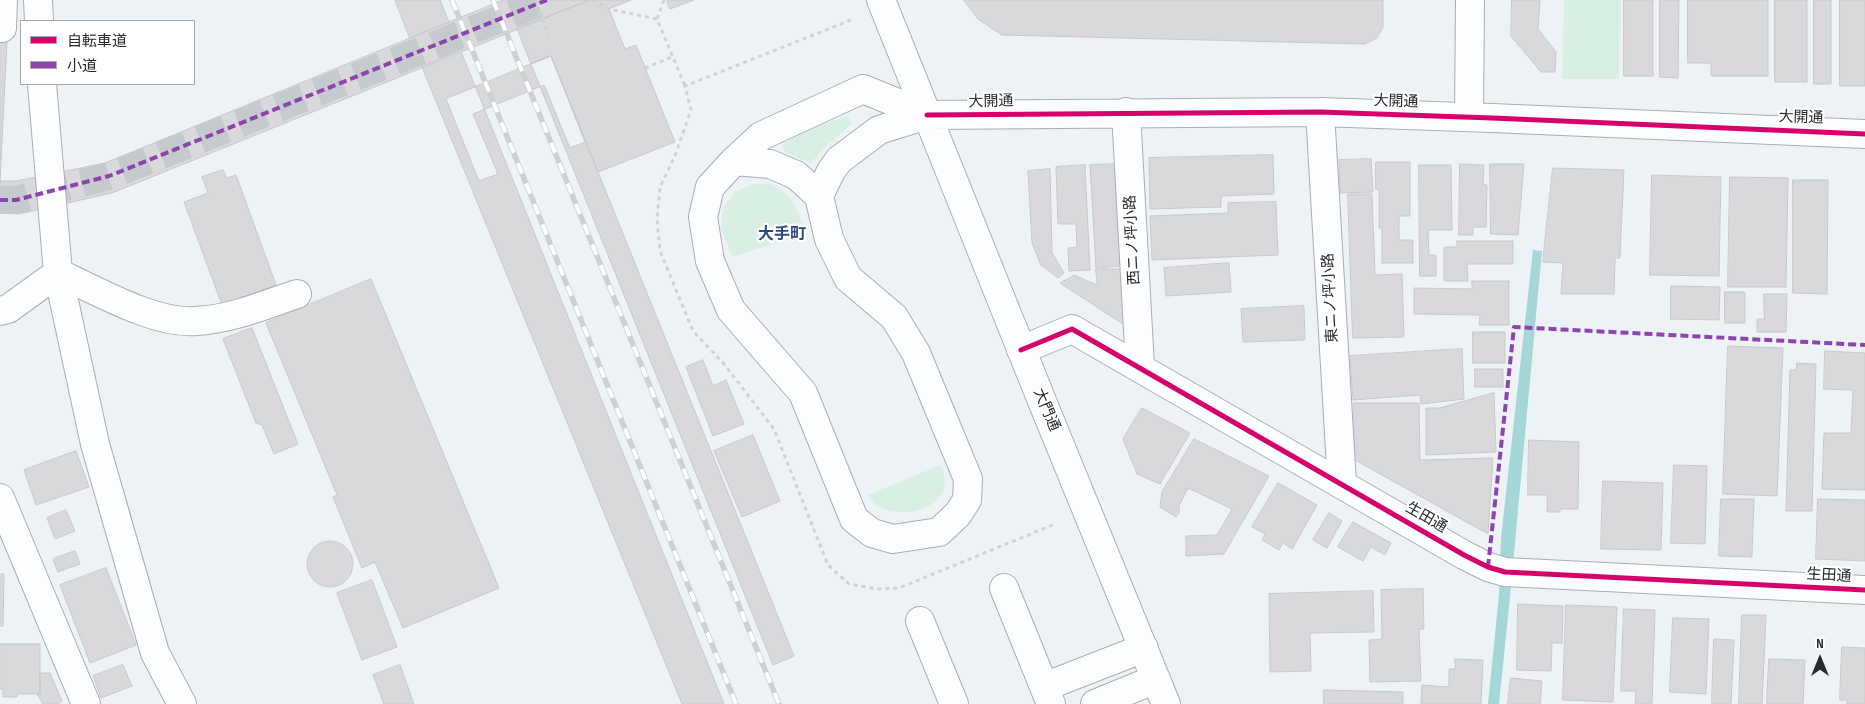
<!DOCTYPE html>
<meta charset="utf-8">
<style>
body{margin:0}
#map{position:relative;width:1865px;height:704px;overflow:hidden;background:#edf2f7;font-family:"Sofia Sans Condensed","Noto Sans JP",sans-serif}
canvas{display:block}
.legend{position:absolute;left:20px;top:20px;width:175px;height:65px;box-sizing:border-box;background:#fff;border:1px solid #a9aaab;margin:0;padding:6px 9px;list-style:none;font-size:15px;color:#272a2d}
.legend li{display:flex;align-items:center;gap:10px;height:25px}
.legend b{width:25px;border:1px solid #a9aaab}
.north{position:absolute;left:1795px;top:634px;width:50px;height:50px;-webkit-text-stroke:4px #fff;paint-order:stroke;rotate:0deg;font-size:14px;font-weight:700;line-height:20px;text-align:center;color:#272a2d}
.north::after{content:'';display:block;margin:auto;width:18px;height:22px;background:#272a2d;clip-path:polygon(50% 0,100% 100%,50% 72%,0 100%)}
</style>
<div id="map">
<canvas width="1865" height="704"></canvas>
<ul class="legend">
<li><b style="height:6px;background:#d6006c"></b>自転車道</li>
<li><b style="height:6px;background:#8e44ad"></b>小道</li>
</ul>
<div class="north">N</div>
</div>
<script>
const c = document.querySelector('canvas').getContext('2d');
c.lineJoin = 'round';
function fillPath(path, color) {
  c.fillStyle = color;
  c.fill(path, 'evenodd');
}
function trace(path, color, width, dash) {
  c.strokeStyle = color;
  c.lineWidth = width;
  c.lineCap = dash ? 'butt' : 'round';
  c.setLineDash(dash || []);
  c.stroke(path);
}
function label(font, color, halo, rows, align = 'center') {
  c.font = font + ' "Sofia Sans Condensed","Noto Sans JP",sans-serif';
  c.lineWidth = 4.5;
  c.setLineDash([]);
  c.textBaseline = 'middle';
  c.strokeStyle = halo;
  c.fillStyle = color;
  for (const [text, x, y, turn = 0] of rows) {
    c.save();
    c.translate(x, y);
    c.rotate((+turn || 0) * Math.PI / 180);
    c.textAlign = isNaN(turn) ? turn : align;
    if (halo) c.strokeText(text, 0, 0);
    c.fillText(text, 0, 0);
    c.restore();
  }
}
fillPath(new Path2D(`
 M1564,0h57l-2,79h-57z
 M847,116l6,7 -26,22 -16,18 -27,-11 -1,-9 33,-16z
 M752,184c5,0 11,-1 16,0 24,6 31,29 38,49l-74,24 -11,-28 2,-21 11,-16z
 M941,465c18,39 -29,55 -60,43 -5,-2 -10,-9 -14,-13z`), '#d9efe3');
fillPath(new Path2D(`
 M1533,250l9,1 -32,346 -11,107h-11l11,-109 2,-57z`), '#a5d7d8');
const building = new Path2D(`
 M395,0h45l9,22 -39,16z
 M503,0h87l-478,193 -93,21 -19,-1v-32h16l89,-18z
 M590,0h41l-22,9 16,40 11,-4 39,97 -77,30 -47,-116 -20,8 -14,-35z
 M667,0h27l-24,9z
 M964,0h419v27l-6,11 -12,6 -363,-9 -24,-16z
 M1512,0h28l-2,29 18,23 -1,20h-14l-30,-36z
 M1624,0h29v76h-29z
 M1660,0h19l-1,78 -18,-1z
 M1688,0h80v76h-57v-13h-23z
 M1775,0h32v82h-32z
 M1814,0h17v84h-17z
 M1840,0h25v86h-25z
 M0,40l7,1 -7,140z
 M461,51l263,653h-42l-260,-637z
 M551,56l243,600 -21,9 -242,-601z
 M551,56l34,86 -15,6 -26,-63 -71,29 25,60 -19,7 -33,-82z
 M1273,155l1,39 -53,2v11l-71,2 -1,-51z
 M1371,159l2,33 -33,1 -1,-33z
 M1376,162h34v54h-11v24h14v23h-31v-35h-3v-39h-3z
 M1116,164l6,102 -26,2 -6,-103z
 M1460,164l24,1 -1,20h4l-1,42h-13v8h-14z
 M1490,164h34l-6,71 -27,-1z
 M1085,165l5,105 -21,1 -1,-23 9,-1 -1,-23h-18l-2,-57z
 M1419,165h32l1,65h-24l1,25h7v21h-16z
 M1553,168l71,2 -4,88h-5l-1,36h-53l2,-31 -20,-1z
 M1050,169l2,84 12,20 -6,5 -17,-13 -9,-22 -4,-72z
 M223,170l4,8 9,-3 40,110 -54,20 -38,-103 24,-9 -6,-16z
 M1652,175l69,2 -2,99 -69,-1z
 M1730,177l58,1 -2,109h-58z
 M1793,180h35l-1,114 -34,-1z
 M1348,194h24l3,81 27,-1 2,63 -51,1z
 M1276,202l2,53 -126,5 -2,-44 78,-3v-10z
 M1457,241h56v23h-46l1,17h-24v-34h13z
 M1229,263l2,29 -65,4 -2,-28z
 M1096,269h27l3,57 -66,-43 14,-8 23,10z
 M371,279l128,309 -96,40 -28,-66 -13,6 -29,-71 4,-2 -71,-172z
 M1472,281h37v44h-30l1,-10 -66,-1v-26l58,1z
 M1671,286l49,1 -1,33 -48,-1z
 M1725,292h20v31h-20z
 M1764,294h23l-1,38h-29v-13h7z
 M1304,306l1,34 -62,2 -2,-33z
 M252,328l46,116 -24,10 -12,-29 -6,-2 -33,-84z
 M1473,332h32v31h-32z
 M1728,346l55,2 -6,148 -54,-2z
 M1462,349l2,50 -43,5 -1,-9 -67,5 -3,-44z
 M1825,351l40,2v137l-43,-1 2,-56h27l2,-43 -29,-1z
 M703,360l10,26 13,-6 18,44 -31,12 -27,-69z
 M1797,363l19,1 -4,147h-26l4,-141h6z
 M1475,369h28v18h-28z
 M1494,393l2,59 -70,3v-47h13z
 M1354,403h65l1,57 73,-2 -5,76 -133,-74z
 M1142,408l48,25 -30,51 -23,-10 -14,-35z
 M753,435l27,66 -38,16 -28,-66z
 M1194,439l75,37 -45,78 -38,2v-20l31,-1 15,-26 -44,-21 -9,18v7l-3,4 -16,-10 2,-15z
 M1529,440l50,2 -1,67h-18v3h-13v-17h-19z
 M76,451l13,36 -53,18 -12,-35z
 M1674,465l33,1 -2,78 -34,-1z
 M1603,481l60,2 -2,67 -60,-1z
 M1278,483l39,22 -25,44 -9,-6 -4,7 -17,-10 3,-6 -13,-7z
 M1721,499h33l-2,58 -33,-1z
 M1818,499l47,1v61l-49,-2z
 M66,510l9,21 -20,8 -8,-21z
 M1329,513l13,8 -15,27 -14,-8z
 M1353,522l38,21 -6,12 -14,-8 -8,14 -25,-14z
 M307 564a23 23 0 1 1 46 0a23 23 0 1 1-46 0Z
 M75,551l5,13 -22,8 -5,-13z
 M106,568l30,77 -46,18 -30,-78z
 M0,574h4l-1,52h-3z
 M372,580l25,67 -35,13 -25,-67z
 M1423,589l1,40h-5l2,52 -51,1 -1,-42 13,-1 -1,-49z
 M1373,591l1,41 -64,1 1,38 -41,1 -1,-78z
 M1518,604l45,2 -1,37h-10l-1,28 -34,-1z
 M1566,605l51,2 -4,95 -50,-2z
 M1624,609l31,1 -3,94h-17l1,-13h-15z
 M1742,615h24l-4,89h-23z
 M1673,618l36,1 -3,75 -36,-2z
 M1714,639l20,1 -3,64h-19z
 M0,644h40v50h-23v3h-14v-8h-3z
 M1842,647l23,1v56h-18v-4h-7z
 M1455,659l28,1 -2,44h-60l1,-19 27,2v-18h6z
 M1769,659l36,1 -2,44h-36z
 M123,665l9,21 -31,12 -8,-22z
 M400,665l14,39h-30l-11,-29z
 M40,673h10l12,28 -4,3h-15l-6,-10h3z
 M1511,678l31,3 -2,23h-32z
 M1324,690l79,2v12h-79z`);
fillPath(building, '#d9d9db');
trace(building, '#c9c9ca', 1);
trace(new Path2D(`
 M0,200h16l93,-24 438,-176`), '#c5cacf', 28, [28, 14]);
const minor = new Path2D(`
 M38,0l1,21
 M881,0l161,401 124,303
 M0,28h2l1,-28
 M42,84l16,189 37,171 60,209 27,51
 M1126,112l14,255
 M1320,112l22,372
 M927,115l-64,-26 -102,47 -27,25 -24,26 -7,30 7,44 21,49 72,83 51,126 18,14 21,6 46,-7 19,-18 9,-14 1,-21 -52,-126 -22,-36 -46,-39 -19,-39 -10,-43 12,-25 8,-11 40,-30 48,-15 393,-3 172,6 373,16
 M1469,117l1,-117
 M734,161l36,3 26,11 23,21
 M0,311l8,-2 50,-36c38,17 97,52 139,48 35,-2 67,-16 100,-27
 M1021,350l51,-21 392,226 24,12 17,5 360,18
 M0,498l86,206
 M1004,588l47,116
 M920,621l34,83
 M1044,687l100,-39
 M1095,704l61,-25`);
trace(minor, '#aaaeb2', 30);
trace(new Path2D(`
 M592,0l17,9 48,10
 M664,0l-7,19 28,67
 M536,4l13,31
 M851,20l-166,66 6,24 -16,46 -15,31 -3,32 3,32 33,80 31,33 50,65 54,136 21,19 29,5 21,-1 156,-64
 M645,68l27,-11`), '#cfd1d2', 3, [4, 4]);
trace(minor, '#fcfdfe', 28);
const rail = new Path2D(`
 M452,0l284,704
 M493,0l286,704`);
trace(rail, '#ced0d2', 5.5);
trace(rail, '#fff', 4, [11]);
trace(new Path2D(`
 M0,200h16l93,-24 438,-176
 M1488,567l26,-240 351,18`), '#8e44ad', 4, [8, 4]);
trace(new Path2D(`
 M927,115l393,-3 172,6 373,16
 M1021,350l51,-21 392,226 24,12 17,5 360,18`), '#d6006c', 5);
label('15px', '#272a2d', '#fff', [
 ["大開通",991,102,-1],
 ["大開通",1396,102,2],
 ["大開通",1801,118,2],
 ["西ニノ坪小路",1133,240,-93],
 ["東ニノ坪小路",1331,298,-93],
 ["大門通",1046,410,67],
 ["生田通",1426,518,30],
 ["生田通",1829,576,3]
]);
label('bold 16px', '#2f4a82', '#fff', [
 ["大手町",782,235]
]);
</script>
